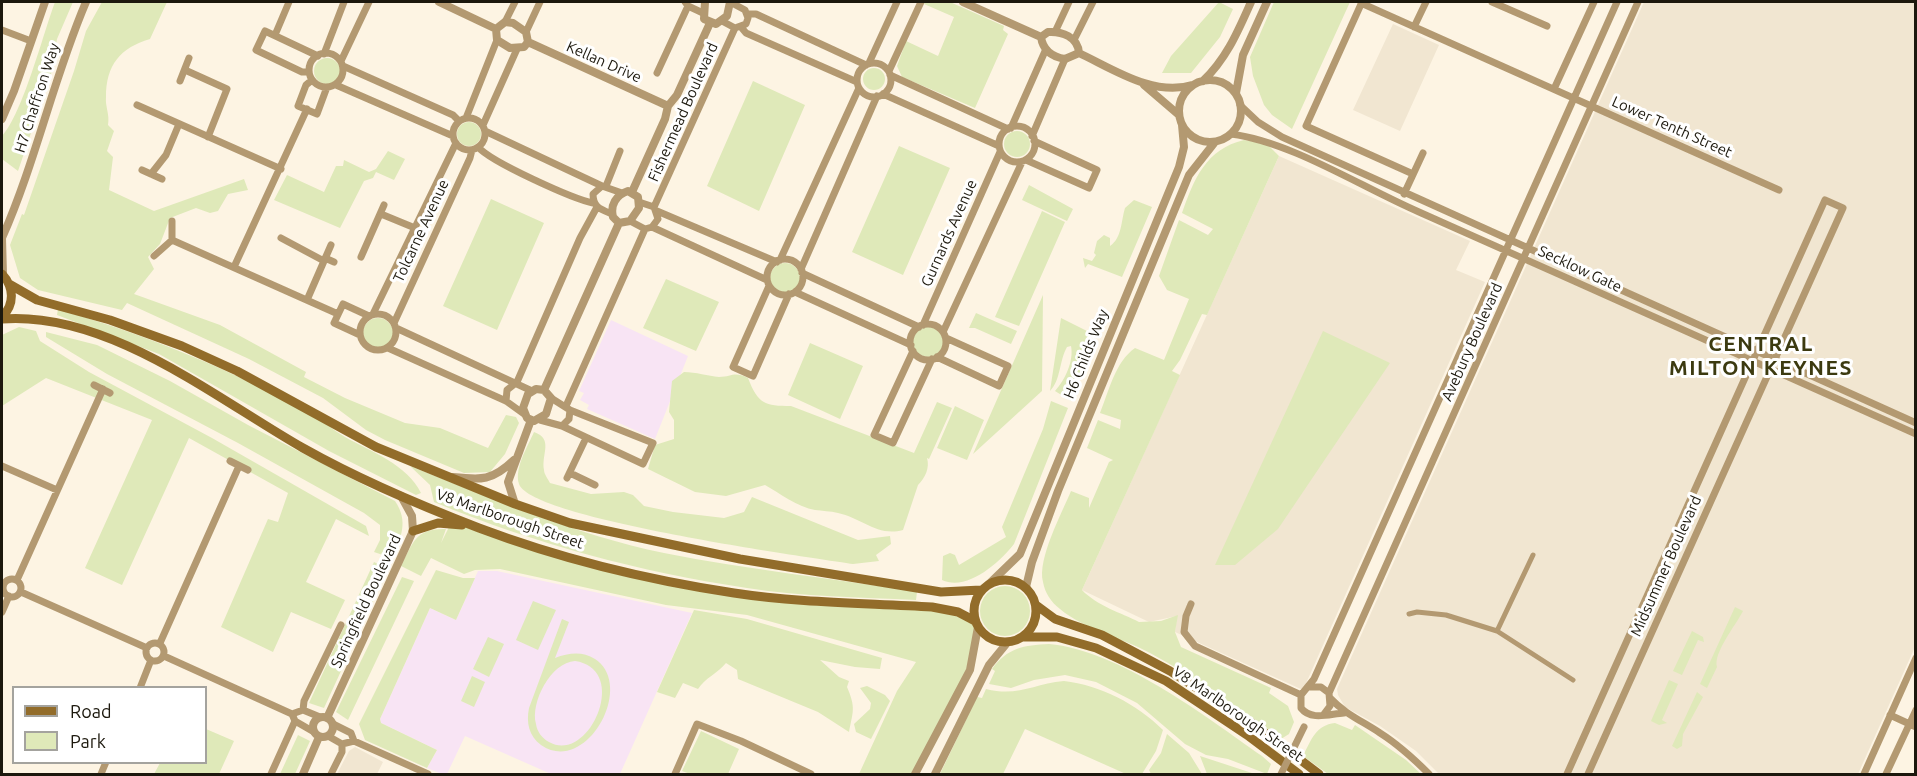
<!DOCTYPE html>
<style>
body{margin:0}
#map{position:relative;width:1917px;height:776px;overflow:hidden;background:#fdf4e3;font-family:Ubuntu,sans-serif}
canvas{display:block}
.frame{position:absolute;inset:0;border:3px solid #1c180d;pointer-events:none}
.legend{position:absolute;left:12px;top:686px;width:195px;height:78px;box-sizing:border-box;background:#fff;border:2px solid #a4a39e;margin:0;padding:8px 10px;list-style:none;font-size:18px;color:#1c180d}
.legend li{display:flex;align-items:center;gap:12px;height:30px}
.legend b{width:30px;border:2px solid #a4a39e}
</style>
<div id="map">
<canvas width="1917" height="776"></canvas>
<div class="frame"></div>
<ul class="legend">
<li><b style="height:8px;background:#926c2a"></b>Road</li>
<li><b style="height:16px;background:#dfe9b9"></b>Park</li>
</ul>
</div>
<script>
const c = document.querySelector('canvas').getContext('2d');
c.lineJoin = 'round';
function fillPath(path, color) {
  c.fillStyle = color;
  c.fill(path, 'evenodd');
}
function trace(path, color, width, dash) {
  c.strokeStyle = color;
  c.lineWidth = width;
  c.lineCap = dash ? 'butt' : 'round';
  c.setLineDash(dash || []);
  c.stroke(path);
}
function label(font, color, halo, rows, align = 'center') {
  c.font = font + ' Ubuntu,sans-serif';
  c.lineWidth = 6;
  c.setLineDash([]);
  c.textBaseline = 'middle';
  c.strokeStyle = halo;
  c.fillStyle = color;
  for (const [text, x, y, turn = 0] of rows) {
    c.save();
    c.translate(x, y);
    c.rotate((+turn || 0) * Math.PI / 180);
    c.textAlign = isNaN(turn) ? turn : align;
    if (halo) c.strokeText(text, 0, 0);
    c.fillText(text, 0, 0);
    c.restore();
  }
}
fillPath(new Path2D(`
 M1644,2h271v645l-57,127h-419l-23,-23 -36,-25 -35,-19 -7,-12 -1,-6z
 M1393,24l46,21 -39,86 -47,-21z
 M1279,156l191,85 -14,29 29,12 -182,408 -128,-58 2,-16 -28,6 -67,-32z
 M355,747l28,15 -6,12h-40l12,-23z`), '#f1e6d1');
fillPath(new Path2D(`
 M611,320l77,36 -33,83 -68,-30 2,-4 -9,-5 4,-7 -5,-2z
 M478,571h19l195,42 -72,161h-69l-86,-38 -18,38h-5l-15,-6 10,-18 -56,-27 -1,-4 50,-111 26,12z`), '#f8e4f4');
fillPath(new Path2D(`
 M55,2h18l-16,37 -5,32 -34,100 -16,-12v-23c21,-23 41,-102 53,-134z
 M102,2h65l-17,37c-30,9 -44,26 -44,58 -1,10 4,17 2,28l6,6 -7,20 6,6 -4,33 45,21 90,-32 4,11 -20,4 -10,17 -8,2 -14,-5 -26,10 -10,26 -12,13 6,12 -20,25 86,31 86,47 -2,5 41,21 60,25 35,5 48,20 18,-33 10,2 3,6 -14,31 -15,18 -26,1 -79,-33 -19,-10 -43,-32 -74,-39 -122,-56 -5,7 -84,-20 -18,-12 -10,-33 12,-31 2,1 50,-144 12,-40z
 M926,2h24l54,24 -1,4 5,4 -33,74 -73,-31 -5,-11 9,-25 32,15 16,-39 -30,-13z
 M1219,2l14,7 -13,28 -29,36h-29l9,-17z
 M1274,2h76l-58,127 -20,-14 -8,-10 -11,-29 -3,-19z
 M314 71a13 13 0 1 1 26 0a13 13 0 1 1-26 0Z
 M863 79a11 11 0 1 1 22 0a11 11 0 1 1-22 0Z
 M753,81l52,24 -46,106 -52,-25z
 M457 134a12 12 0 1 1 24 0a12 12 0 1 1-24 0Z
 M1004 144a13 13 0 1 1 26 0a13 13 0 1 1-26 0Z
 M1244,140l23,4 12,12 -72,159 -5,-1 -22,46 -8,11 8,4 -98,215c15,16 40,23 57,32l22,-1 17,-6 -3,17 6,15 90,41 -2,5 19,13 6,16 -5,12 -8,5c-42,-31 -85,-61 -131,-86 -28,-15 -66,-24 -90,-44 -9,-7 -15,-16 -17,-27 -6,-23 19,-69 28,-91l18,7v10l20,-46 4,-2 -26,-12 11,-28 22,9 1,-9 -21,-7c9,-22 15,-51 35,-65l29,12 25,-61 -22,-9 -8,-14 20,-56 29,15 5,-6 -31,-16c12,-34 24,-64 62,-73z
 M899,146l51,22 -47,107 -51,-23z
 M388,151l17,8 -11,21 -18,-8 -3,6 -9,3 -24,47 -66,-28 13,-25 37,17 12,-26h7l1,-6 25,12 7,-3z
 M1029,185l44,24 -6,12 -45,-21z
 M491,199l53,24 -47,107 -54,-24z
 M1134,200l18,7 -30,70 -34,-13 -3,4 -2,-10 9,3 4,-6 -2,-2 3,-12 7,-6 6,3v8c12,-8 11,-25 15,-38z
 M1042,211l23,11 -46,104 -24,-9z
 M770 278a15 15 0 1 1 30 0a15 15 0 1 1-30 0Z
 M666,279l53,23 -23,49 -53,-23z
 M1043,295l-1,96 -69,63z
 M58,309c88,26 173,60 253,105 12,7 22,16 34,23 25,14 63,28 76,56l-5,2 -87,-44 -170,-97 -102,-39z
 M976,313l41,18 -6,13 -36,-16h-6z
 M1061,318l26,13 5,10 -21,60 -16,-10c10,-11 19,-30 16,-45l-4,1c-8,14 -6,33 -17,44z
 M363 333a15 15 0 1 1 30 0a15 15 0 1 1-30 0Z
 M19,327l17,4 4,10 49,31 123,66 154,88 3,10 -33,-17 -30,63 39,18 -14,29 -40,-17 -18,40 -52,-25 47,-108 10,3 10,-29 -99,-55 -67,147 -37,-17 67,-148 -106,-42 -44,28v-71z
 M913 342a15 15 0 1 1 30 0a15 15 0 1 1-30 0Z
 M1323,331l67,32 -112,166 -43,36h-20z
 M46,332l51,13 73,36 78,44 147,76c14,21 6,36 -3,57l-18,-6 6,-12v-15l-16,-12 -126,-70 -131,-69 -61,-37z
 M810,343l53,23 -23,53 -52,-24z
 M684,372c12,0 24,4 35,5 13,0 15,-6 29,1 10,26 17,28 43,28l123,47 23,-51 15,6 -23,51 -2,-1c3,10 -2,20 -9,27l-15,45c-26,7 -41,-12 -65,-17 -8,-2 -16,-2 -23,-3 -17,-3 -36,-17 -50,-25l-39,11 -31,-4 -47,-23 7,-24 19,-6v-19l-5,-8 3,-31z
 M1051,401l17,7 -54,136c-14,18 -47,48 -72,36l1,-24 7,-3 5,2 4,10 47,-28 -4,-10 41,-98z
 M955,406l29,14 -17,40 -30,-12z
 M534,432c20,7 7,22 10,38 0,4 4,9 6,13l41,11 33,-2 9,3 11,11 29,6 51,6 20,-6 8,-15 106,43 32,-4 1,8 -15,11 3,6 -26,3c-45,-7 -322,-45 -334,-80 -5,-16 9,-38 15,-52z
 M410,466c84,33 166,69 254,87 84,17 169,25 253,39l-1,8c-56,-3 -113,-3 -169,-12 -107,-16 -212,-44 -313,-86l-4,-17z
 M451,523l152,44 133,27 196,13 43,14 -2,41 -58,112h-56l38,-83 19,-29 -169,-47 -81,-10 -166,-36 -25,1 -11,4 -33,-16 -10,18 -20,-10c12,-24 15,-38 45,-37l-5,14z
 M374,562l14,7 -64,139 -15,-5z
 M436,570l27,8h12l-19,42 -26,-12 -50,111 1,4 56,27 -10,18 -62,-28 -6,-16z
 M402,577l12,4 -66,139 -12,-8z
 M980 611a25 25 0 1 1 50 0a25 25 0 1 1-50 0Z
 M533,601l23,9 -18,40 -22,-10z
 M1735,607l8,4c-7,14 -30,42 -26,56l-10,21 -7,-4z
 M694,610l53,9 135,39 -2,11 -25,-2 -35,-7 19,17 10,4 -2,6c9,21 6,24 2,45l-31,-20 -80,-33 -1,-9 -11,-7c-8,10 -21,15 -28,26l-15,-6 -8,15 -18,-6z
 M562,619l7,3 -14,36c14,-5 27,-7 40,1 41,27 -9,117 -54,86 -12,-9 -15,-22 -12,-37zM575,661c56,8 14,104 -26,81 -6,-3 -12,-10 -13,-18 -6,-21 15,-62 39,-63z
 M1692,631l11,6 1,5 -6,-2 -16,35 -9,-4z
 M488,637l16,7 -15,33 -16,-8z
 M1049,644c70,6 156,72 213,112l9,8 -4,10 -39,-15 -22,-4 -21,-11 -48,-41 -41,-21 -31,-7 -31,5 -23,8 -22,-4 6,-13 -3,-2c15,-21 32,-24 57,-25z
 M472,676l13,6 -11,25 -13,-6z
 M1669,680l9,4 -16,36 5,3 -8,2 -8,-4z
 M1064,681c36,4 73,23 99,49l-7,21 -14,23h-16l-101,-45 -22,45h-63l37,-77 5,1 4,-9c32,8 47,-5 78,-8z
 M867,686l18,9 5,6 -19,38 -15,-7 -2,-8 16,-15 1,-6 -11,-15z
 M1697,692l6,5 -20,37 -1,12 -5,3 -5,-3z
 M1335,723l17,7 3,-5 51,35 15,14h-93l-25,-18c8,-16 13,-31 32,-33z
 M206,729l28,12 -15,33h-65l6,-11 46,-1z
 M701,731l38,18 -11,25h-38l-8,-3z
 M1167,734l22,19 13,21h-51l-2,-4 12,-17z
 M298,735l12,6 -15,33h-15z
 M1200,756l55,18h-48z`), '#dfe9b9');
trace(new Path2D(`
 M1409,614l8,-2 29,3 51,16 76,49
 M1497,631l36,-76`), '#b39971', 5);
trace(new Path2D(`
 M685,2l3,4 15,7
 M1362,2l-56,124 107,48
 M1492,2l55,24
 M1361,3l418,187
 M748,14h8l110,51
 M722,21l13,7 11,-4 2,-6 -3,-8 -15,-8
 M505,22l10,-20
 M741,27l5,6 111,49
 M1414,27l12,-25
 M2,30l29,11
 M526,32l14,-30
 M1055,32l14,-30
 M275,35l14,-33
 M1074,40l19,-38
 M309 70a17 17 0 1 1 34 0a17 17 0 1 1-34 0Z
 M324,54l20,-52
 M341,61l28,-59
 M869,63l28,-61
 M857 80a17 17 0 1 1 34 0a17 17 0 1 1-34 0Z
 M343,66l110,49 6,6
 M185,70l42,19 -19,48
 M889,71l32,-69
 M309,72h-7l-46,-22 9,-19 53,25
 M657,73l31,-67
 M890,75l118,54
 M312,80l-6,5 -8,21 19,8 10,-27
 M180,81l9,-23
 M336,85l117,51
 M1554,89l40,-87
 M883,94l116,52
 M137,105l144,64
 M1240,105l18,17 24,15 634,286
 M453 134a16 16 0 1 1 32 0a16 16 0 1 1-32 0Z
 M466,118l31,-78
 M483,125l34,-76
 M999 144a18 18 0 1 1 36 0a18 18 0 1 1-36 0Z
 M1011,128l35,-79
 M485,131l117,55
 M1231,134c61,8 130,53 188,78 166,73 330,149 497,222
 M1032,136l33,-77
 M478,147c13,15 95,52 115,56
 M1026,160l63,28 8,-18 -63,-29
 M142,170l20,9
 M151,174l15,-19 13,-31
 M606,186l14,-35
 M1404,194l19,-41
 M654,207l81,-179
 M657,211l120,51
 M381,214l34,14
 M612,214c-12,-5 -19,-7 -19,-20l9,-8 20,7
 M630,221l15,8 7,-2 6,-8 -4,-12 -15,-5
 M652,227l115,53
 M281,238l43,23
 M172,240l166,74
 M154,256l18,-16v-19
 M361,257l23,-52
 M325,258l9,4
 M767 277a18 18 0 1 1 36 0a18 18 0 1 1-36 0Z
 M780,260l79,-172
 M234,267l73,-158
 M801,269l76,-173
 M802,273l117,54
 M769,286l-36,81 20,9 36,-82
 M795,292l116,53
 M307,300l24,-55
 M360 332a18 18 0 1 1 36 0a18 18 0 1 1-36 0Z
 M373,314l83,-171
 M394,323l76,-165 2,-8
 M910 342a18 18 0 1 1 36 0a18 18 0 1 1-36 0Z
 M923,325l77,-173
 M396,328l136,63
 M943,332l79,-170
 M360,335l-26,-12 9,-19 26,12
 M388,348l118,53 18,13
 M913,351l-39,84 19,8 39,-84
 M937,357l62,29 9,-20 -62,-28
 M94,385l16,8
 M506,401l1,-11 10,-8 63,-144 17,-31
 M566,406l79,-177
 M540,420l22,6 7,-7 1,-9 -19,-12
 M562,426l81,38 10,-21 -83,-33
 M230,461l18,9
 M2,466l55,24
 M570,473l25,12
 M567,478l19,-40
 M3 588a9 9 0 1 1 18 0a9 9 0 1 1-18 0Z
 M17,580l86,-191
 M21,592l126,56
 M1191,604l-5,12 -2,16 11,14 106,49
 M2,612l7,-16
 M146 652a9 9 0 1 1 18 0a9 9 0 1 1-18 0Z
 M160,643l79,-177
 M164,656l128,58
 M1309,687h12l8,6 1,13 -6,8
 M140,688l11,-28
 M1329,693l309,-691
 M1330,698c15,16 32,23 50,35 19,12 34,26 49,41
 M303,710l1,-9 37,-76
 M1344,713c-15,1 -33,8 -43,-5v-13l13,-16 303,-677
 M1890,715l26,12
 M314,732l-19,-11 -3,-7 11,-4 17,7
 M328,736l14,8 12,-3 -3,-8 -18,-9
 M354,741l74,33
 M101,774l5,-12
 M271,774l24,-53
 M331,774l11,-22v-8
 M675,774l22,-50 44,17 70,33
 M1567,774l258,-574 18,8 -255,566
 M1864,774l52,-116
 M1886,774l30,-64`), '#b39971', 7);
trace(new Path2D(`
 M439,2l57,27
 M705,2l-1,17 12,5 11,-8 3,-14
 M963,2l78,35
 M505,22l8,1 13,9 2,10 -4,5 -14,1 -13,-8 -1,-11z
 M1048,32c14,-1 30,5 31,21l-14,6c-12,-2 -22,-8 -24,-22z
 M528,42l140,64
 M1079,53c34,16 75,44 113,32
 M1179 111a31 31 0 1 1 62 0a31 31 0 1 1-62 0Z
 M1203,81c24,-23 35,-50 48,-79
 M1144,85l35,30
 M1236,93l7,-38 24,-53
 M2,119l12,-28 31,-89
 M628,191l10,6 1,11 -9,13 -11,2 -6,-6c-3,-12 3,-22 15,-26z
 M632,192l33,-73 3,-13 9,-11 33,-72
 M2,238c34,-77 51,-159 84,-236
 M2,238l1,37
 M536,389l8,1 7,8 -5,16 -12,7 -7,-3 -4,-10 5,-14z
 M544,390l75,-167
 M453,477c29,3 39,4 61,-17
 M515,504l-7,-22 23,-62
 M990,583l30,-29 159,-387 5,-20 -2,-22
 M1026,587l6,-25 26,-71 131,-316 26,-33
 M313 727a10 10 0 1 1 20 0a10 10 0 1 1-20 0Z
 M327,718l86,-187 -1,-15 -11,-20
 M303,774l16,-37
 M915,774l55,-104 8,-43
 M935,774l54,-109 18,-22`), '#b39971', 8);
trace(new Path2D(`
 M2,274c12,13 13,30 0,43
 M9,284l28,16 73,20 72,26 55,25 139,76 139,57 55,19 170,36 201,33 40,-2
 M2,319c106,-8 212,78 301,129 55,31 116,57 176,80 82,31 169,52 255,65 65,10 133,10 198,14l26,5 17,9
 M413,531l25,-8 24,2
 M974 611a31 31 0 1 1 62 0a31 31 0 1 1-62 0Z
 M1036,605l19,14 47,16 68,36 82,52 67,51
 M1023,637h34l39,11 70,33 81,54 52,39`), '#926c2a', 9);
trace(new Path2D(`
 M1281,774l23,-47`), '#b39971', 7);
label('15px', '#1c180d', '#fff', [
 ["Kellan Drive",604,62,24],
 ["H7 Chaffron Way",37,98,-72],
 ["Fishermead Boulevard",683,112,-66],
 ["Lower Tenth Street",1672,127,24],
 ["Tolcarne Avenue",421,231,-65],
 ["Gurnards Avenue",949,233,-66],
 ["Secklow Gate",1580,269,25],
 ["Avebury Boulevard",1472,342,-66],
 ["H6 Childs Way",1086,354,-68],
 ["V8 Marlborough Street",510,519,19],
 ["Midsummer Boulevard",1666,566,-66],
 ["Springfield Boulevard",366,601,-65],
 ["V8 Marlborough Street",1238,714,35]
]);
c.letterSpacing = '1.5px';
label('bold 21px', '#3c3a10', '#fff', [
 ["CENTRAL",1761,344],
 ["MILTON KEYNES",1761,368]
]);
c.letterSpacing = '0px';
</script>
